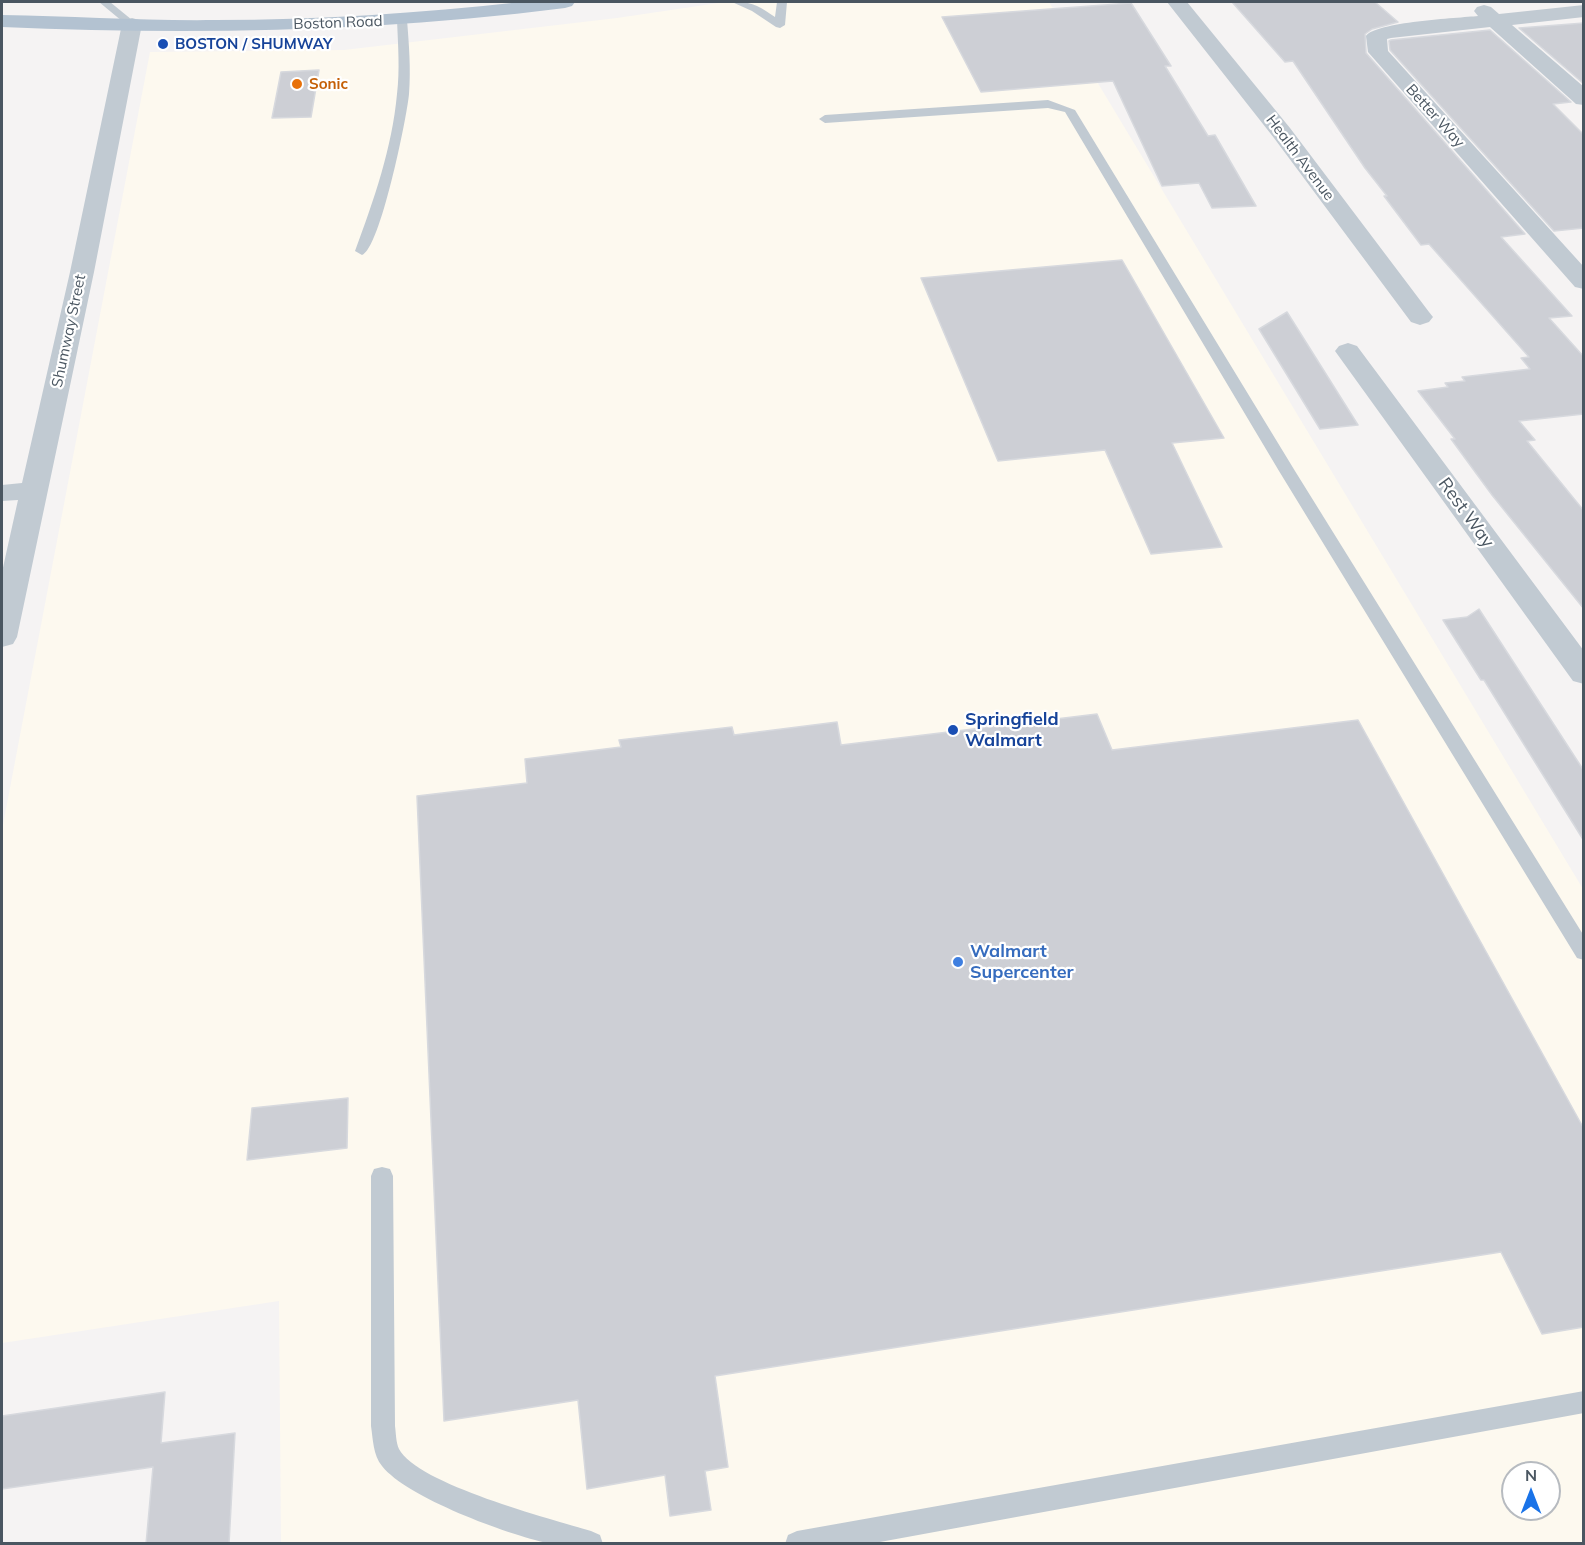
<!DOCTYPE html>
<style>
body{margin:0}
#map{position:relative;width:1585px;height:1545px;overflow:hidden;background:#f5f3f3;font-family:Mulish,sans-serif}
canvas{display:block}
.frame{position:absolute;inset:0;border:3px solid #4a5661;pointer-events:none}
.north{position:absolute;left:1501px;top:1461px;width:60px;height:60px;box-sizing:border-box;background:#fff;border:2px solid #b7bbc0;border-radius:50%;rotate:0deg;font-size:16px;font-weight:700;line-height:24px;text-align:center;color:#4a5661}
.north::after{content:'';display:block;margin:auto;width:21px;height:27px;background:#1a73e8;clip-path:polygon(50% 0,100% 100%,50% 72%,0 100%)}
</style>
<div id="map">
<canvas width="1585" height="1545"></canvas>
<div class="frame"></div>
<div class="north">N</div>
</div>
<script>
const c = document.querySelector('canvas').getContext('2d');
c.lineJoin = 'round';
function fillPath(path, color) {
  c.fillStyle = color;
  c.fill(path, 'evenodd');
}
function trace(path, color, width, dash) {
  c.strokeStyle = color;
  c.lineWidth = width;
  c.lineCap = dash ? 'butt' : 'round';
  c.setLineDash(dash || []);
  c.stroke(path);
}
function label(font, color, halo, rows, align = 'center') {
  c.font = font + ' Mulish,sans-serif';
  c.lineWidth = 4.5;
  c.setLineDash([]);
  c.textBaseline = 'middle';
  c.strokeStyle = halo;
  c.fillStyle = color;
  for (const [text, x, y, turn = 0] of rows) {
    c.save();
    c.translate(x, y);
    c.rotate((+turn || 0) * Math.PI / 180);
    c.textAlign = isNaN(turn) ? turn : align;
    if (halo) c.strokeText(text, 0, 0);
    c.fillText(text, 0, 0);
    c.restore();
  }
}
fillPath(new Path2D(`
 M725,2h324l534,887v654h-1302l-2,-242 -277,42v-513l148,-778 194,-2 273,-32zM1513,1473h36v36h-36z`), '#fdf9ef');
const building = new Path2D(`
 M1232,2h143l23,20 -26,7 -7,5 1,19 159,181 -24,3 71,79 -23,2 35,39v57l-65,7 16,19 -8,1 57,70v98l-92,-114 -41,-56h4l-37,-48 30,-4 -3,-4 20,-2 -3,-4 68,-8 -9,-11 8,-1 -100,-113 -8,1 -37,-49h3l-22,-28 -72,-107 -8,1z
 M1131,3l40,63h-6l43,70 7,-1 41,71 -44,2 -13,-25 -37,3 -49,-105 -132,11 -39,-75z
 M1584,23v61l-65,-56z
 M1490,30l81,72 -18,2 31,31v93l-30,3 -164,-181 -1,-9 2,-1z
 M319,70l-8,47 -39,1 9,-46z
 M1122,260l102,178 -52,5 50,104 -71,7 -46,-104 -107,11 -77,-183z
 M1287,312l71,113 -38,4 -61,-100z
 M1479,609l105,162v70l-100,-161h-3l-38,-60 24,-3z
 M1097,714l15,36 246,-30 226,409v198l-42,7 -41,-82 -786,124 13,91 -23,4 6,39 -41,6 -5,-41 -78,14 -9,-89 -134,21 -27,-625 110,-13 -2,-24 96,-12 -2,-7 113,-13 2,8 103,-13 4,23z
 M348,1098l-1,50 -100,12 5,-52z
 M165,1392l-4,51 74,-10 -6,111h-83l7,-77 -151,22v-73z`);
fillPath(building, '#cdcfd5');
trace(building, '#d7d9de', 1.5);
fillPath(new Path2D(`
 M99,2h11l27,22 -1,2h-8z
 M732,2c17,-2 29,5 43,15l2,-15h10l-2,23 -5,3 -4,-1 -24,-16z
 M402,17l5,3c2,25 4,49 2,74 -2,23 -29,156 -47,161l-7,-4c19,-51 37,-103 42,-157 3,-24 1,-49 0,-74z
 M1048,100l27,10 220,361 289,465v24l-7,-2 -298,-487 -214,-359 -17,-4 -223,15 -6,-4 6,-4z
 M382,1167l8,2 3,7 2,250c1,7 1,17 4,23 18,35 152,70 192,82l9,4 3,9c-17,0 -38,1 -55,-1 -40,-8 -142,-46 -166,-77 -9,-11 -9,-27 -11,-40v-250l3,-7z
 M1584,1391v22l-715,131h-84l3,-9 9,-4z`), '#c1cad2');
fillPath(new Path2D(`
 M1167,2h20l103,126 139,184 4,5 -4,5 -9,3 -9,-3 -137,-184z
 M1484,5l7,2 8,7 85,-9v12l-72,8 72,62v18l-8,-1 -86,-77 -99,11 -4,1 1,12 196,216v22l-9,-2 -207,-235 -2,-16c9,-14 92,-18 112,-20l-4,-5 3,-4z
 M132,18l7,2 3,4 -48,248 -77,365 -4,7 -11,3v-75l16,-72 -16,1v-16l20,-2 48,-211 52,-248 3,-4z
 M1348,343l9,3 227,305v33l-11,-3 -238,-330 4,-5z`), '#c1cad2');
fillPath(new Path2D(`
 M521,2h54l-3,4 -7,2c-188,24 -375,27 -563,19v-12c71,1 143,6 214,5 102,0 204,-7 305,-18z`), '#b3c2d1');
for (const [x, y, r, color] of [
 [163,44,6,"#1a4fb4"],
 [297,84,6,"#e8710a"],
 [953,730,6,"#1a4fb4"],
 [958,962,6,"#3f7fe0"]
]) {
  const dot = new Path2D();
  dot.arc(x, y, r, 0, 2 * Math.PI);
  c.fillStyle = color;
  c.fill(dot);
  trace(dot, '#fff', 2);
}
label('15px', '#4a5661', '#fff', [
 ["Boston Road",338,23,-2],
 ["Better Way",1435,116,48],
 ["Health Avenue",1300,158,53],
 ["Shumway Street",69,331,-78]
]);
label('bold 15px', '#164399', '#fff', [
 ["BOSTON / SHUMWAY",175,44]
], 'left');
label('bold 15px', '#c56008', '#fff', [
 ["Sonic",309,84]
], 'left');
label('18px', '#4a5661', '#fff', [
 ["Rest Way",1466,513,54]
]);
label('bold 18px', '#164399', '#fff', [
 ["Springfield",965,720],
 ["Walmart",965,741]
], 'left');
label('bold 18px', '#366cbe', '#fff', [
 ["Walmart",970,952],
 ["Supercenter",970,973]
], 'left');
</script>
